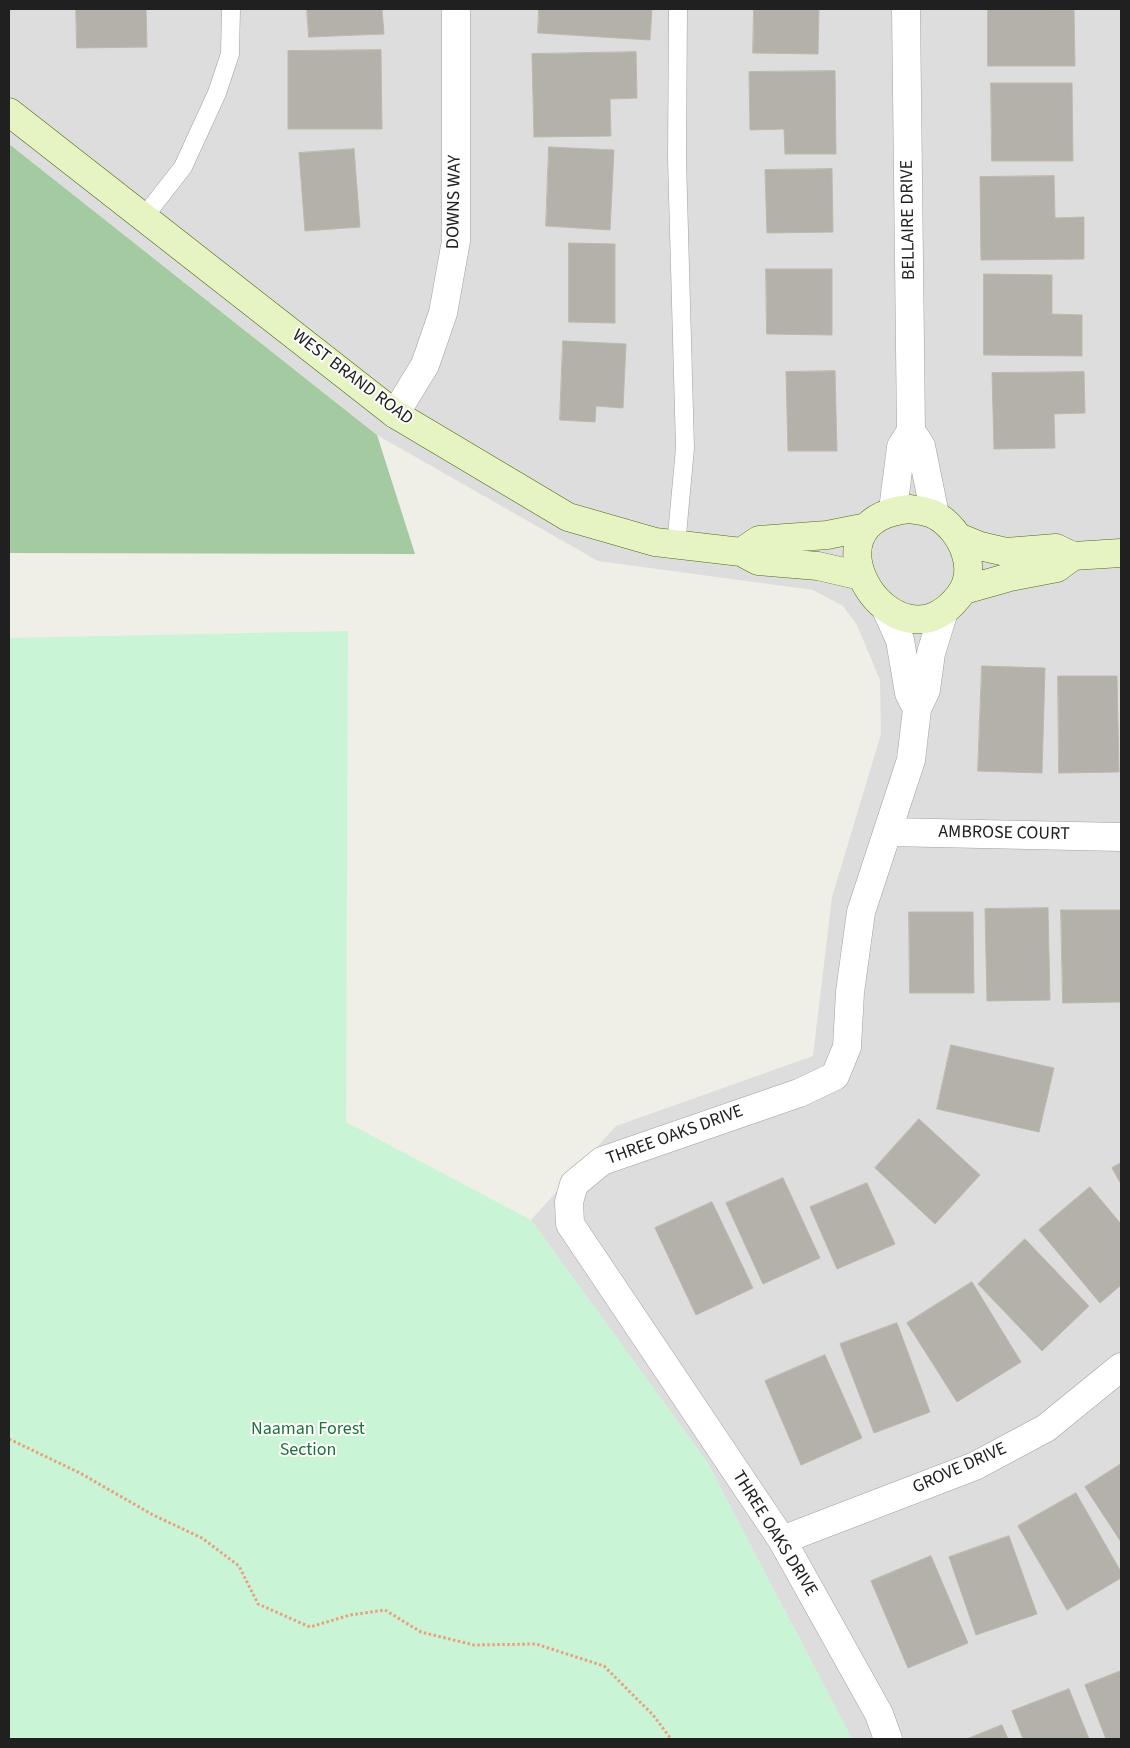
<!DOCTYPE html>
<style>
body{margin:0}
#map{position:relative;width:1130px;height:1748px;overflow:hidden;background:#efeee7;font-family:"Source Sans 3",sans-serif}
canvas{display:block}
.frame{position:absolute;inset:0;border:10px solid #202020;pointer-events:none}
</style>
<div id="map">
<canvas width="1130" height="1748"></canvas>
<div class="frame"></div>
</div>
<script>
const c = document.querySelector('canvas').getContext('2d');
c.lineJoin = 'round';
function fillPath(path, color) {
  c.fillStyle = color;
  c.fill(path, 'evenodd');
}
function trace(path, color, width, dash) {
  c.strokeStyle = color;
  c.lineWidth = width;
  c.lineCap = dash ? 'butt' : 'round';
  c.setLineDash(dash || []);
  c.stroke(path);
}
function label(font, color, halo, rows, align = 'center') {
  c.font = font + ' "Source Sans 3",sans-serif';
  c.lineWidth = 4;
  c.setLineDash([]);
  c.textBaseline = 'middle';
  c.strokeStyle = halo;
  c.fillStyle = color;
  for (const [text, x, y, turn = 0] of rows) {
    c.save();
    c.translate(x, y);
    c.rotate((+turn || 0) * Math.PI / 180);
    c.textAlign = isNaN(turn) ? turn : align;
    if (halo) c.strokeText(text, 0, 0);
    c.fillText(text, 0, 0);
    c.restore();
  }
}
fillPath(new Path2D(`
 M9,9h1112v1730h-269l-145,-277 -176,-242 85,-94 197,-70 19,-159 49,-163 -1,-54 -23,-55 -14,-19 -30,-16 -215,-29 -221,-126 -368,-291z`), '#dedddd');
fillPath(new Path2D(`
 M9,144l368,291 38,119 -406,-1z`), '#a4caa1');
fillPath(new Path2D(`
 M348,631l-2,491 185,98 176,242 145,277h-843v-1101z`), '#caf4d6');
const building = new Path2D(`
 M76,9h70l1,38 -70,1z
 M307,9h75l2,25 -75,3z
 M539,9h113l-2,31 -112,-7z
 M754,9h65l-1,45 -65,-1z
 M988,9l86,1 1,56h-87z
 M381,50l1,79h-94v-78z
 M636,52l1,46 -27,1 1,37 -77,1 -2,-83z
 M835,71l1,83h-51l-1,-25 -34,1 -1,-58z
 M991,83h81l1,78h-81z
 M549,147l65,3 -4,80 -64,-4z
 M354,149l6,78 -55,4 -6,-78z
 M832,169l1,63 -66,1 -2,-63z
 M1054,176l1,42 29,-1v42l-103,1 -1,-83z
 M569,243l46,1v79l-46,-1z
 M766,269h66v66l-65,-1z
 M984,274l68,1v39l30,1v41l-98,-1z
 M563,341l63,3 -3,64 -27,-2 -1,16 -35,-2z
 M835,371l2,80h-49l-2,-79z
 M1084,372l1,41 -31,1 1,34 -61,1 -2,-76z
 M982,666l63,2 -3,105 -64,-2z
 M1058,676h59l2,96 -60,1z
 M1048,908l2,92 -63,1 -2,-92z
 M1061,910h60v92l-58,1z
 M909,912h64l1,81h-64z
 M951,1045l103,23 -15,64 -102,-23z
 M919,1119l61,56 -45,49 -60,-56z
 M1121,1163v21l-9,-16z
 M783,1178l37,80 -57,26 -37,-81z
 M867,1183l28,61 -58,25 -27,-62z
 M1090,1187l31,37v61l-21,18 -61,-73z
 M712,1202l41,86 -57,27 -41,-87z
 M1025,1239l64,67 -47,45 -64,-67z
 M972,1282l49,80 -64,40 -50,-79z
 M897,1323l33,89 -56,21 -34,-89z
 M825,1355l37,83 -61,27 -36,-84z
 M1121,1464v78l-36,-55z
 M1076,1493l45,79v6l-54,32 -49,-84z
 M1009,1536l28,78 -61,21 -27,-78z
 M931,1556l37,87 -60,25 -37,-87z
 M1121,1671v68h-15l-21,-54z
 M1069,1689l20,50h-66l-11,-28z
 M1002,1725l6,14h-41z`);
fillPath(building, '#b4b1aa');
trace(building, '#bfb8ab', 1);
const lane = new Path2D(`
 M144,217l39,-50 34,-74 13,-39 1,-45
 M676,546l9,-98 -8,-289 1,-150`);
const street = new Path2D(`
 M906,9l5,422 10,15 14,69
 M395,414l30,-49 18,-52 13,-72v-232
 M893,510l8,-63 10,-16
 M886,609l14,31 9,53 8,16
 M888,832l233,5
 M782,1540l193,-74 71,-38 75,-61
 M888,1739l-9,-25 -97,-174 -212,-316 -1,-22 5,-18 28,-23 197,-68 36,-17 12,-29 3,-55 11,-80 50,-152 6,-51 9,-19 5,-37 13,-42`);
const secondary = new Path2D(`
 M9,112l386,302 173,103 87,25 86,10 17,9 60,5 43,10
 M909,509c9,1 18,2 26,6 27,15 45,55 24,81 -63,82 -164,-76 -50,-87z
 M958,537l22,9 26,6 50,-4 17,8 48,-3
 M741,552l18,-12 68,-5 40,-8
 M964,590l46,-13 47,-9 16,-12`);
trace(lane, '#a1a1a1', 19);
trace(street, '#a1a1a1', 29);
trace(secondary, '#4f6c12', 29);
trace(new Path2D(`
 M9,1439l71,34 73,42 49,23 37,28 19,38 52,23 40,-12 35,-5 36,22 53,13 62,-1 68,22 49,49 18,24`), '#ea9f7d', 3, [2.5, 2.5]);
trace(lane, '#fff', 18);
trace(street, '#fff', 28);
trace(secondary, '#e6f3c2', 28);
label('18px', '#202020', '#fff', [
 ["DOWNS WAY",455,202,-89],
 ["BELLAIRE DRIVE",909,220,-91],
 ["WEST BRAND ROAD",352,378,37],
 ["AMBROSE COURT",1004,834,1],
 ["THREE OAKS DRIVE",675,1136,-20],
 ["GROVE DRIVE",960,1469,-24],
 ["THREE OAKS DRIVE",774,1534,58]
]);
label('18px', '#197333', '#fff', [
 ["Naaman Forest",308,1430],
 ["Section",308,1451]
]);
</script>
